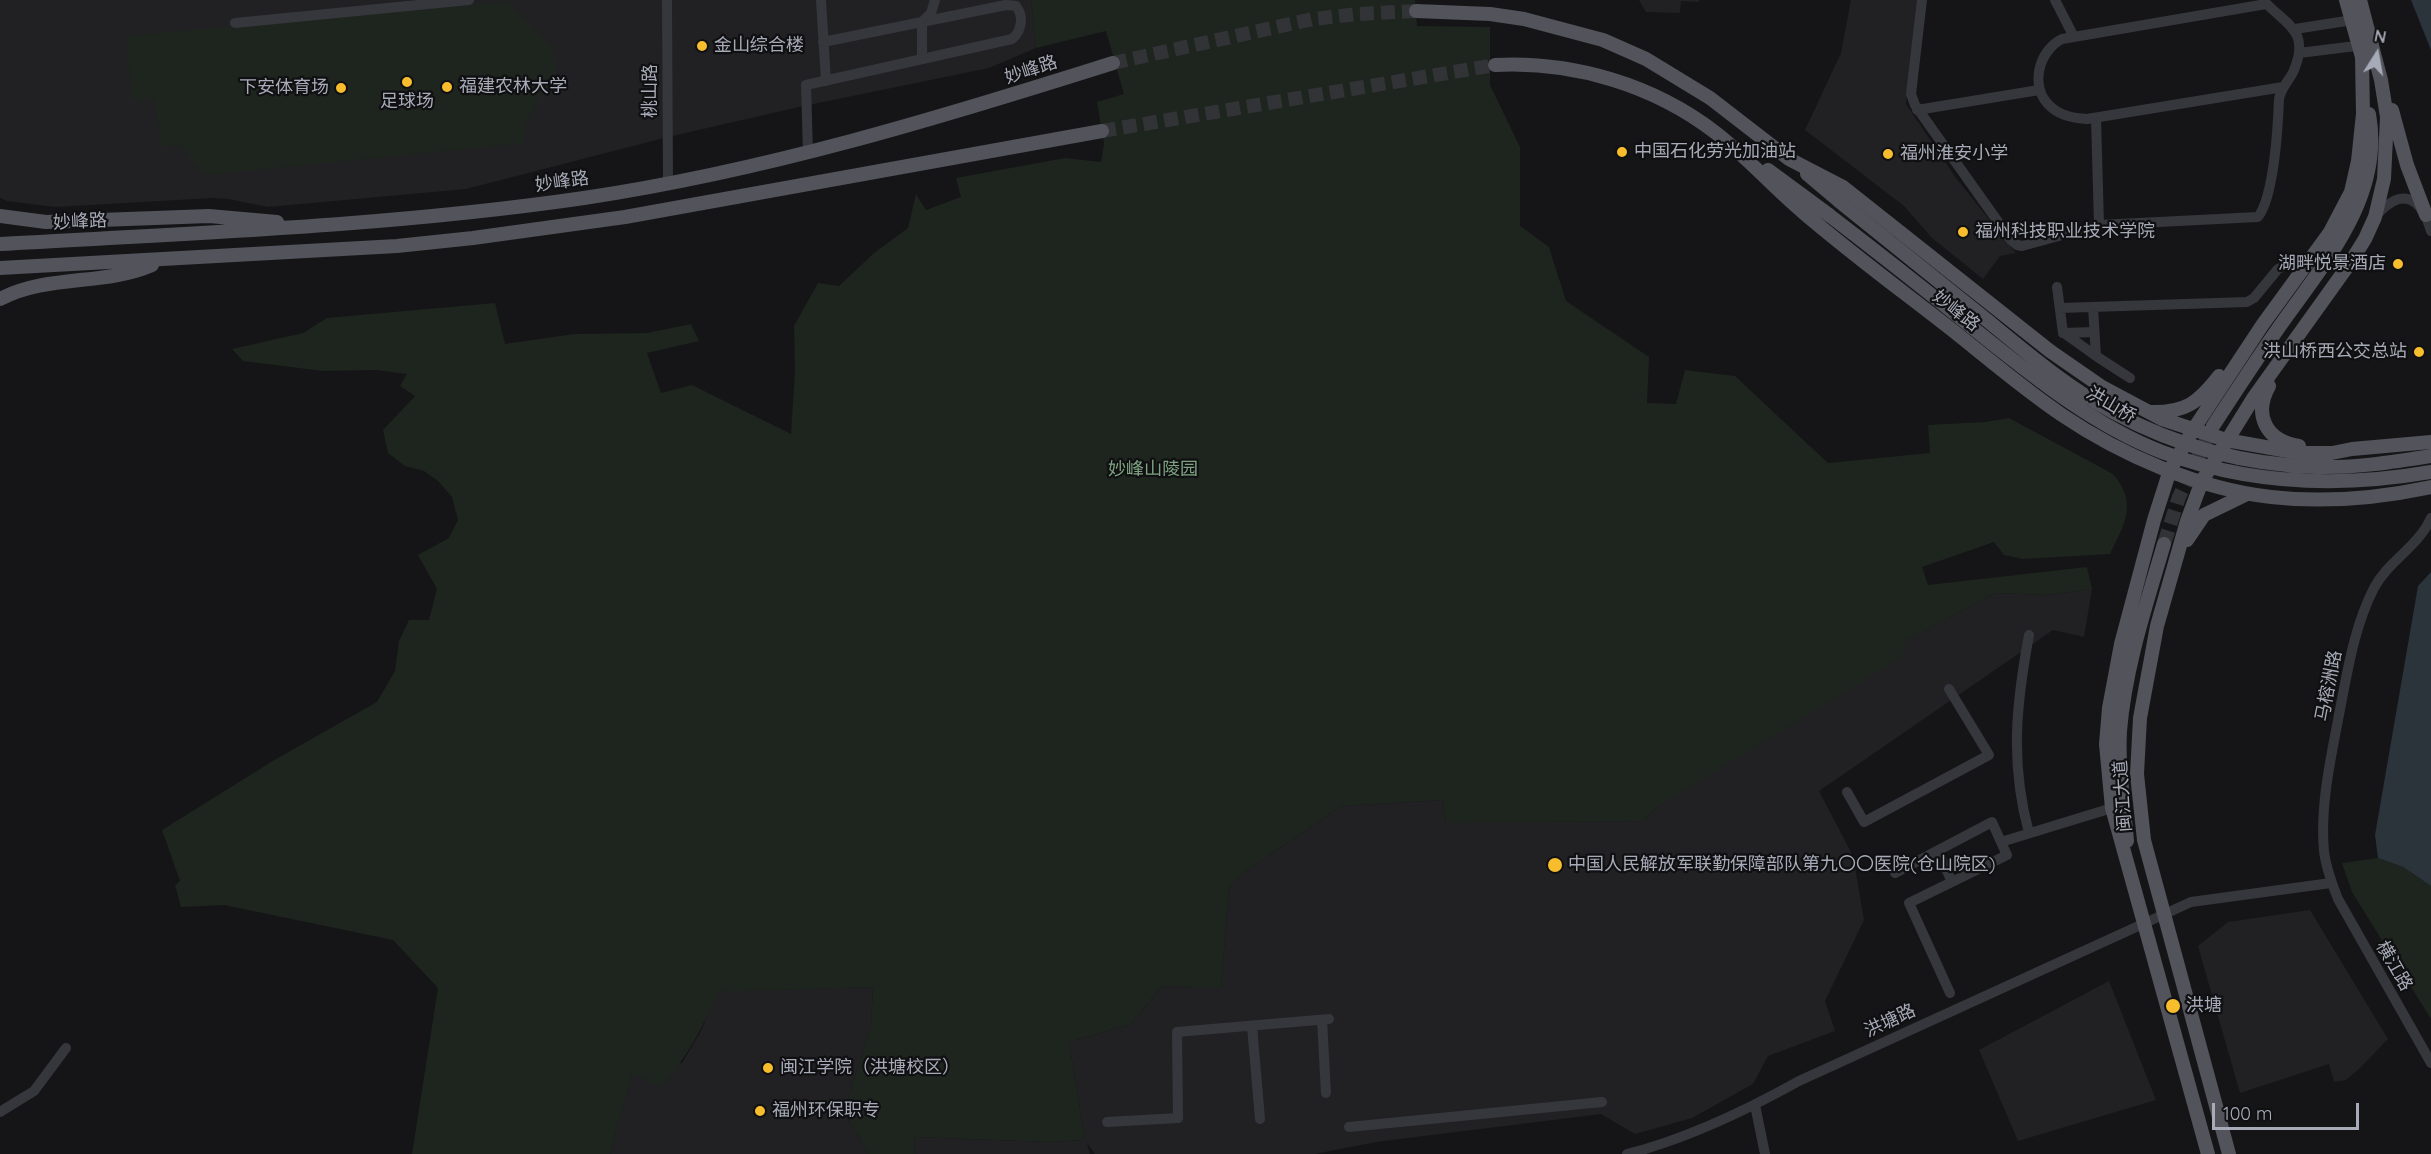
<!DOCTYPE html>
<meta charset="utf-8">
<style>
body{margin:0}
#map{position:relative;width:2431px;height:1154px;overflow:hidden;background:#151517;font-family:Quicksand,sans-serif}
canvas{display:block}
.north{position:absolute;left:2347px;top:24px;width:60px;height:60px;-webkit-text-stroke:4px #101012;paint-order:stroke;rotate:11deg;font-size:16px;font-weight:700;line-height:24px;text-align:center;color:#a6abb7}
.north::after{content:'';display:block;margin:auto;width:21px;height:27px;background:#a6abb7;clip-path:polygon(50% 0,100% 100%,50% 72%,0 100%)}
.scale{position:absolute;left:2212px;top:1103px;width:147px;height:27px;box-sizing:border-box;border:3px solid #a6abb7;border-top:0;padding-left:8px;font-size:18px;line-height:21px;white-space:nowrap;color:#a6abb7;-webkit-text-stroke:4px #101012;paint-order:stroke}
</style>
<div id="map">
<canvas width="2431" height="1154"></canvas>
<div class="north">N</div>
<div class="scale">100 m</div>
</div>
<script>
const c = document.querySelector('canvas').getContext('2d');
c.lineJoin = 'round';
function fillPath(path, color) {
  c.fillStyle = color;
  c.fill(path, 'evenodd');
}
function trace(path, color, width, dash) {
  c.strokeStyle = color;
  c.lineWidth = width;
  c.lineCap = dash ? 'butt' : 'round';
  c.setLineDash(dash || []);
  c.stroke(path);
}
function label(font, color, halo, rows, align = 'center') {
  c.font = font + ' Quicksand,"Noto Sans SC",sans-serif';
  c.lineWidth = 4.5;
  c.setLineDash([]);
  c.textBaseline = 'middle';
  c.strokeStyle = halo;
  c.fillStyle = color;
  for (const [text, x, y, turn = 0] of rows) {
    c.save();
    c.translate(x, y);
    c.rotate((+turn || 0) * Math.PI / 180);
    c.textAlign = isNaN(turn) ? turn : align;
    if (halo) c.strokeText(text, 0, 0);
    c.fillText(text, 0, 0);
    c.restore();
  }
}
fillPath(new Path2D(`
 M0,0h1031l5,48 -47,20 -190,39 -131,30 -202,52 -198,18 -40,-8 -16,-1 -157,9 -48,-6 -7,-3z
 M1639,0h60v2l-18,-1 -1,12 -34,-1z
 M1851,0h67l-12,104 50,74 60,75 -16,3 -17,23 -51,-41 -28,-32 -99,-76 36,-77z
 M2092,589l-8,48 -31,-7 -234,161 34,65 11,64 -39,81 10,30 -67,25 -15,28 -61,34 -57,16 -34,-20 -225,28 -61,12h-220l-8,-11 3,11h-175l-1,-17 135,5 36,-2 -16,-98 62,-18 31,-38 59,1 8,-99 13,-14 99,-68 102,-6 3,22 197,-1 16,-15 246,-165 90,-48 52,2z
 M2310,910l78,129 -28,29 -14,12 -12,2 -5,-18 -89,29 -42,-147 30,-24z
 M2109,981l47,119 -138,41 -39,-91z
 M873,987l-2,39 -27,86 25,42h-259l22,-81 50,-10 19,-32 16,-40z`), '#212124');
fillPath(new Path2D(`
 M1031,0h384l2,26 73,1v58l30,62v79l29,21 17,54 83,56 -2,46 29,1 9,-34 50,6 93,87 102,-10 -2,-28 57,-3 24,-4 104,56c25,29 12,49 -3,80l-87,5 -19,-4 -10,-13 -72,25 6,18 159,-18 5,22 -45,6 -52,-2 -89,48 -4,16 -243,149 -16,15 -197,2 -3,-23 -102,6 -99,68 -13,14 -8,100 -59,-2 -31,38 -62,18 16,98 -36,2 -135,-5 1,17h-46l-25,-42 27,-86 2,-39 -155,5c-15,35 -31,66 -57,95l-29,-13 -22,80h-198l26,-166 -45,-48 -169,-35 -43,2 -6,-22 5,-4 -18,-51 114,-71 101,-57 18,-31 4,-30 10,-21h20l8,-31 -19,-34 31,-17 9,-18 -6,-23 -14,-16 -14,-10 -19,-5 -17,-13 -5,-23 32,-34 -15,-10 7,-12 -31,-4 -53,1 -80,-10 -11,-12 71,-16 24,-15 168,-15 10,41 69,-10 73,-1 44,-9 8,17 -52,12 14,40 31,-8 99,49 4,-63 -1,-45 24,-43 21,3 35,-33 34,-25 8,-34 10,16 35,-13 -5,-19 109,-20 36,4 3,-18 -7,-42 27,-8 -18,-63 -70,17z
 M499,2l10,1 43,45 6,37 -15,6 -19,36v16l-319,32 -25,-30 -19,2 -6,-48 -23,2 -6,-65z
 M2378,858l25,9 28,19v133l-79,-127 -10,-29z`), '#1d251e');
fillPath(new Path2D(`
 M2411,0h20v50z
 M2431,572v314l-28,-19 -25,-9 -3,-23 43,-249z`), '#2b333b');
trace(new Path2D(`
 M1113,63l200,-44 45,-5 58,-3
 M1102,131l393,-66
 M2164,544l15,-47 34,-71`), '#323337', 14, [14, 7]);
trace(new Path2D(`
 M667,0l1,183
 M821,0l5,81
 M1922,0l-11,94 4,11 96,135 6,5 5,1 77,-21 159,-8c16,-20 20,-91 21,-118 2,-12 11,-19 15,-29 17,-41 -10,-46 -31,-70
 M2055,0l18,35
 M2266,4l-204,35c-24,12 -33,49 -11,68 10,9 23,11 36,12l196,-32
 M235,23l234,-23
 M2295,29l64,-10
 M2299,53l65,-8
 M922,59v-37l9,-9 4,-13
 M1917,110l122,-20
 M2096,118l3,107
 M808,153l-2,-68 206,-46c10,-8 12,-23 4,-33l-10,-1 -183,37
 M2375,217c26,-30 45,-22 56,14
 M2057,287l6,46 31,-1
 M2093,307l3,49 34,22
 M2060,308l187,-6 7,-4 24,-29 34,-14
 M2064,333l32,23
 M2431,518c-13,29 -43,43 -57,70 -21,41 -27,87 -36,132 -8,42 -18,88 -14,131 2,17 8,33 14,48l93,164
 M2029,635c-13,70 -19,128 0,198
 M1847,792l17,30 125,-67 -40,-66
 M1938,851l14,31
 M1895,873l97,-51 9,20
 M1950,993l-41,-90 98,-48 -6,-13 111,-34
 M1322,1020l4,73
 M1252,1026l8,93
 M1755,1105l10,49
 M0,1112l34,-21 32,-43
 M1107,1122l71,-4 -1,-86 152,-13
 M1349,1127l253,-25
 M1627,1154c60,-15 118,-43 172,-73l392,-179 140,-19`), '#36373c', 10);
trace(new Path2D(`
 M1416,11l74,3 34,5 79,21 43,19 64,39 79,61 54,28 207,164 52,36 60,32 64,21 73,13h33l20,-4 79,-7
 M1495,65c79,-4 159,20 221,68 31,24 58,55 88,80 49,42 101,80 152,120 35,28 69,57 106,82 59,40 137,74 209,82 53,6 108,1 160,-10
 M2392,110l15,55 19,50
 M1768,170l61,45
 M1807,174l32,27
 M0,216l46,6 163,-6 68,6
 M0,244c195,-11 391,-18 584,-46 181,-27 355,-80 529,-135
 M0,268l397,-22 76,-8 152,-21 477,-86
 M0,299c48,-25 103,-13 152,-34
 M2269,386c-16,29 -3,55 30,60
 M2150,412c35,1 48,-9 69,-36
 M2213,426c23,-35 45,-69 69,-103 44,-62 102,-128 87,-209
 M2187,540l17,-25 43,-21
 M2127,841c-3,-37 -9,-72 -7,-110 5,-63 26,-126 44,-187
 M2208,1154l-96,-346 -6,-64 3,-36 12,-64 33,-124 16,-50 23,-40 70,-106 67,-92 21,-40 7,-31 5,-47 -1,-57 -16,-57
 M2229,1154l-85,-314 -7,-66 3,-56 17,-92 30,-105 15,-40 52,-84 96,-134 15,-24 10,-22 9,-38 3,-62 -6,-37 -21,-80`), '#52535b', 14);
trace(new Path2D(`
 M1839,201c49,40 99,80 149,120 39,32 80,67 125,91 63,34 133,53 205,55 38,1 76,-5 113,-11
 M1829,215c47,36 94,73 140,110 60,48 121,99 193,127 88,33 177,36 269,20`), '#52535b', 14);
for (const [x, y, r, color] of [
 [702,46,6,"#f7bd2d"],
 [407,82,6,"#f7bd2d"],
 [447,87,6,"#f7bd2d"],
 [341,88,6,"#f7bd2d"],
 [1622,152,6,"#f7bd2d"],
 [1888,154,6,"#f7bd2d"],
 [1963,232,6,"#f7bd2d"],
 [2398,264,6,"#f7bd2d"],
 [2419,352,6,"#f7bd2d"],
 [1555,865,8,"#f7bd2d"],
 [2173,1006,8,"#f7bd2d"],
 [768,1068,6,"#f7bd2d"],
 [760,1111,6,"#f7bd2d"]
]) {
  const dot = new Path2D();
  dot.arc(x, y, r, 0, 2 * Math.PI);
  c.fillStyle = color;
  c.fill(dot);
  trace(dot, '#101012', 2);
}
label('18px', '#a6abb7', '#101012', [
 ["金山综合楼",714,46],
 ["福建农林大学",459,87],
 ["下安体育场",329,88,"right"],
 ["足球场",407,102,"center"],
 ["中国石化劳光加油站",1634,152],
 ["福州淮安小学",1900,154],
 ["福州科技职业技术学院",1975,232],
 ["湖畔悦景酒店",2386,264,"right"],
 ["洪山桥西公交总站",2407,352,"right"],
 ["中国人民解放军联勤保障部队第九〇〇医院(仓山院区)",1568,865],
 ["洪塘",2186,1006],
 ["闽江学院（洪塘校区）",780,1068],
 ["福州环保职专",772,1111]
], 'left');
label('18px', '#a6abb7', '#101012', [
 ["妙峰路",1031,70,-18],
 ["桃山路",651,91,-90],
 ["妙峰路",562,182,-8],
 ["妙峰路",80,222,-3],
 ["妙峰路",1956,311,38],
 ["洪山桥",2111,405,30],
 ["马榕洲路",2329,686,-79],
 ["闽江大道",2123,796,-94],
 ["横江路",2394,966,60],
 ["洪塘路",1890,1021,-25]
]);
label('18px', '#7da381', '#101012', [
 ["妙峰山陵园",1153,470]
]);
</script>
